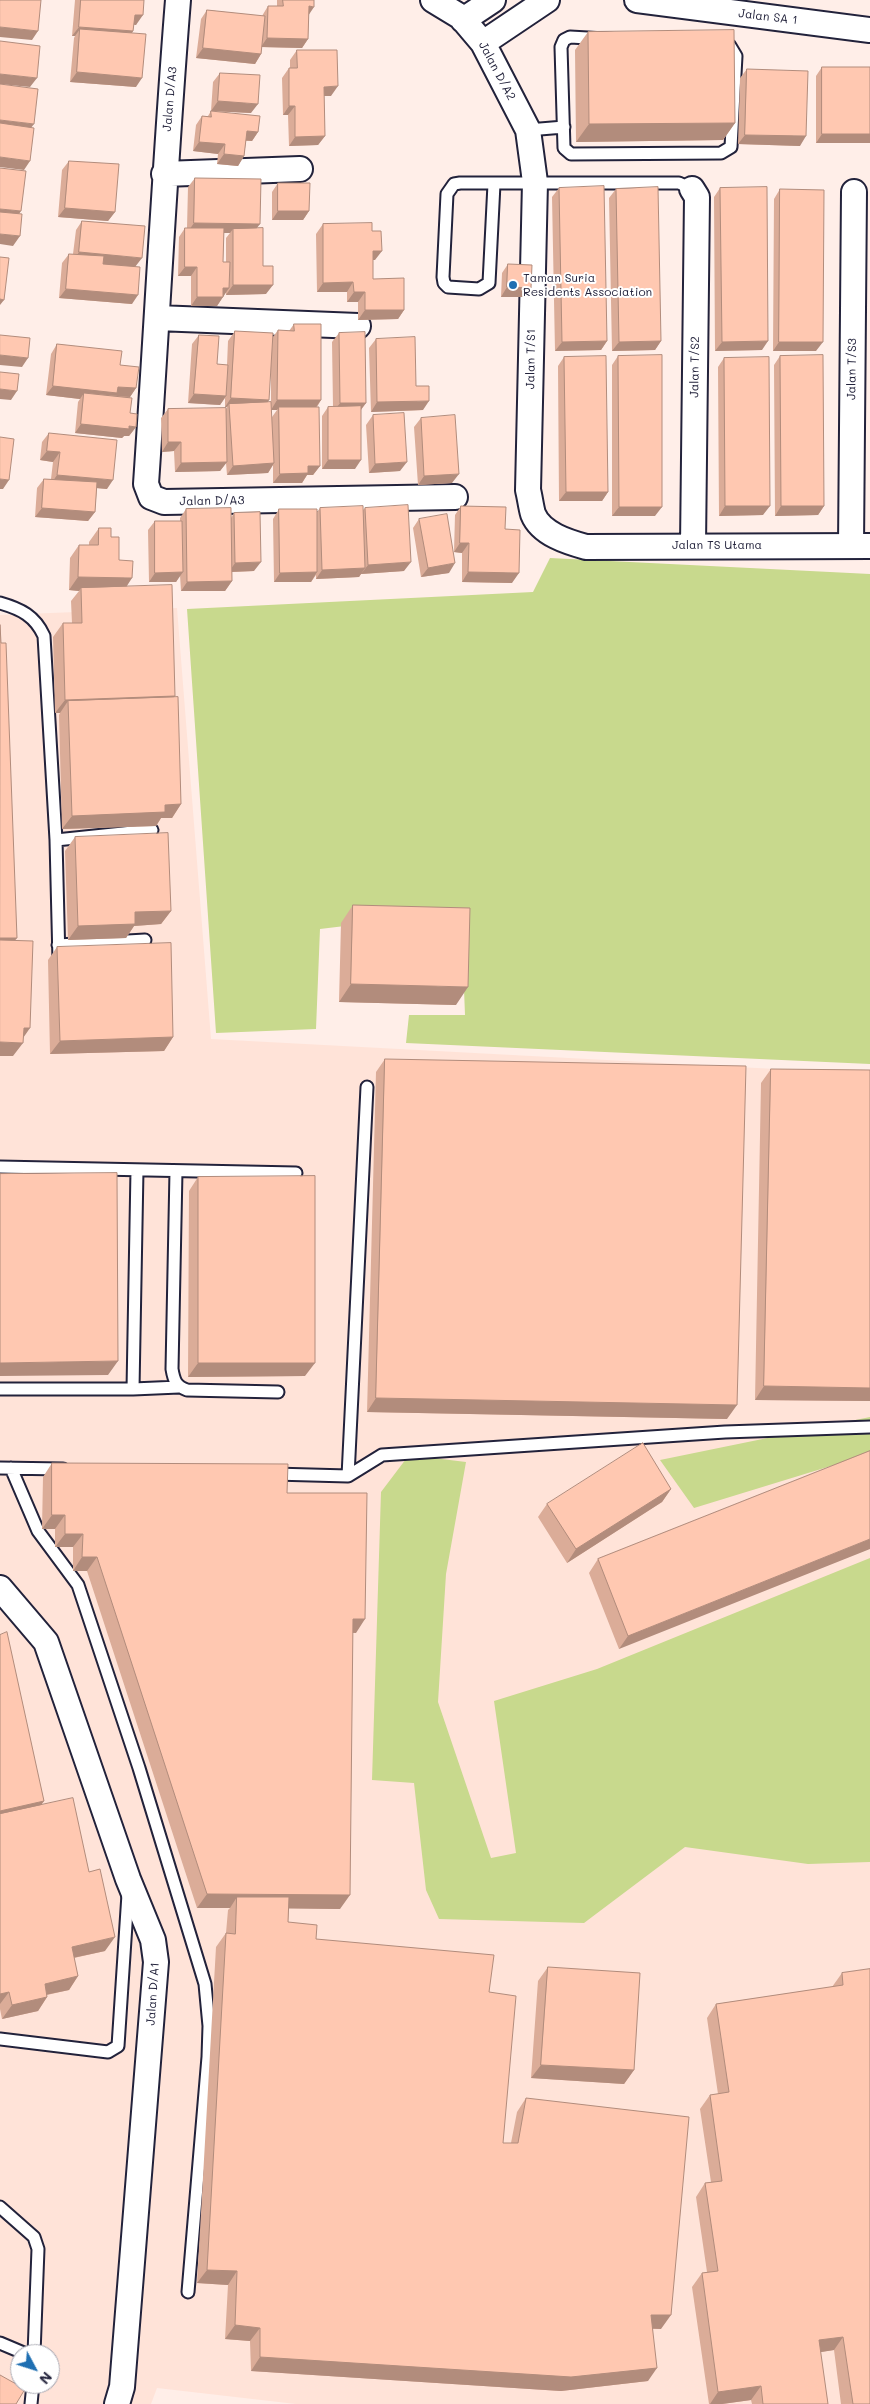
<!DOCTYPE html>
<style>
body{margin:0}
#map{position:relative;width:870px;height:2404px;overflow:hidden;background:#ffeee8;font-family:Mali,sans-serif}
canvas{display:block}
.north{position:absolute;left:10px;top:2344px;width:50px;height:50px;box-sizing:border-box;background:#fff;border:1px solid #a7a7b1;border-radius:50%;rotate:130deg;font-size:14px;font-weight:700;line-height:20px;text-align:center;color:#22223b}
.north::after{content:'';display:block;margin:auto;width:18px;height:22px;background:#1f6fb2;clip-path:polygon(50% 0,100% 100%,50% 72%,0 100%)}
</style>
<div id="map">
<canvas width="870" height="2404"></canvas>
<div class="north">N</div>
</div>
<script>
const c = document.querySelector('canvas').getContext('2d');
c.lineJoin = 'round';
function fillPath(path, color) {
  c.fillStyle = color;
  c.fill(path, 'evenodd');
}
function trace(path, color, width, dash) {
  c.strokeStyle = color;
  c.lineWidth = width;
  c.lineCap = dash ? 'butt' : 'round';
  c.setLineDash(dash || []);
  c.stroke(path);
}
function label(font, color, halo, rows, align = 'center') {
  c.font = font + ' Mali,sans-serif';
  c.lineWidth = 4;
  c.setLineDash([]);
  c.textBaseline = 'middle';
  c.strokeStyle = halo;
  c.fillStyle = color;
  for (const [text, x, y, turn = 0] of rows) {
    c.save();
    c.translate(x, y);
    c.rotate((+turn || 0) * Math.PI / 180);
    c.textAlign = isNaN(turn) ? turn : align;
    if (halo) c.strokeText(text, 0, 0);
    c.fillText(text, 0, 0);
    c.restore();
  }
}
fillPath(new Path2D(`
 M177,608l34,431 659,35v1330h-574l-139,-16 -6,16h-151v-1789zM20,2354h30v30h-30z`), '#ffe3d8');
fillPath(new Path2D(`
 M550,558l320,16v490l-464,-21 3,-28h56l-4,-103 -141,17 -4,100 -100,4 -29,-424 346,-17z
 M870,1417v37l-176,54 -34,-48z
 M409,1455l57,7 -20,112 -8,128 53,156 25,-5 -22,-152 103,-32 273,-111v304l-62,2 -123,-17 -101,76 -145,-4 -13,-29 -12,-107 -42,-3 9,-288z`), '#c8d98d');
const service = new Path2D(`
 M570,37l160,9 6,10 -5,91 -10,6 -150,1 -7,-6 -3,-101 3,-7z
 M528,130l36,-3
 M494,184l-5,99 -10,6 -31,-2 -4,-4 -1,-6 4,-83 7,-10 6,-1h219l13,6
 M0,603c21,6 35,13 44,33l12,204 3,121
 M56,840l96,-10
 M58,945l87,-5
 M0,1167l296,6
 M137,1170l-4,219 46,-2
 M176,1171l-4,198c2,12 4,17 15,21l91,2
 M0,1389h133
 M0,1468l63,1
 M11,1468l27,63 40,54 61,183 66,216 4,42 -1,31 -20,235
 M274,1474l74,2 34,-21 343,-23 145,-5
 M348,1476l19,-389
 M0,2039l108,13 10,-6 10,-152
 M0,2207l34,30 4,12 -4,105
 M0,2343l26,11
 M31,2404l2,-20`);
const minor = new Path2D(`
 M178,0c-13,161 -21,323 -32,484l5,13 13,5 291,-5
 M433,0l28,17 22,26 45,87 7,52 -7,308c2,8 3,17 5,24 8,20 35,28 53,33l284,-1
 M637,0l233,30
 M463,20l30,-20
 M483,43l64,-43
 M164,174l136,-5
 M692,189l5,8 -4,348
 M157,318l201,8
 M851,546l3,-354
 M0,1588l46,54 82,237 25,61 3,22 -34,425 -5,17`);
trace(service, '#22223b', 15);
trace(minor, '#22223b', 28);
trace(service, '#fff', 11);
trace(minor, '#fff', 24);
fillPath(new Path2D(`
 M75,0h69l-8,25 -2,-1 -1,7 -1,2 4,54 -66,-5 4,-44 1,-2h-3z
 M277,0h37l-5,14 -1,25 -6,9 -40,-1 -1,7 -6,10 -59,-6 5,-39 6,-9 55,6 6,-10h9z
 M588,32l147,91 -12,17 -147,2 -1,-92z
 M297,50l34,46h-7l1,40 -7,9 -29,1 -1,-31h-5l-1,-37 7,-10h1v-8z
 M822,67h48v76h-54v-67z
 M747,69l53,77 -62,-2 2,-66z
 M220,73l31,40 -40,-2 2,-29z
 M211,111l47,21 -6,9h-6l-2,15 -6,10 -21,-2 1,-10 -25,-3 3,-26 6,-9h6z
 M69,161l46,51 -7,9 -50,-4 4,-47z
 M195,178l62,50 6,38 3,28 -40,1v-3l-9,14h-26v-30h-13l1,-39 6,-9h2l1,-41zM224,233h6l-4,5v24h-3z
 M278,183l31,28 -6,9h-31v-28z
 M559,188l48,153 -6,9 -46,1 -3,-154z
 M720,188l42,162 -47,1 -1,-154z
 M616,189l45,152 -6,9 -43,1 -3,-153z
 M780,189l36,162h-43l1,-152z
 M82,221l53,46 -3,37 -73,-6 3,-35 7,-9h4l3,-24z
 M323,224l49,7 3,29h-2v19l31,31 -6,9 -40,1v-18h-11v-10h-30l-1,-58z
 M508,264l17,33h-24l1,-24z
 M294,324l27,76 -4,7 3,59 -7,9h-6l-5,8h-29v-18l-5,8 -41,2 -1,-12 -6,8 -45,1 -1,-21 -12,1 -1,-34 7,-9h58l1,-2h-2v-9l-5,7 -32,-2 4,-59 7,-9 18,29 10,1 1,-24 7,-10 38,6 5,-7 11,1zM271,368v40l-3,-6zM271,410h6l-5,7v18z
 M339,333l27,70 -5,7 -6,59h-33v-53l6,-9h5l-1,-65z
 M376,339l47,71 -52,2 -2,-64z
 M57,344l63,21 16,23 -6,9v16l6,14 -7,9h-5l-2,2 -47,-5 3,-31 2,-3 -34,-4 5,-41z
 M618,356l37,160h-43v-151z
 M780,356l44,150 -6,9 -43,1 -1,-151z
 M564,357l44,135 -6,9h-43l-1,-135z
 M724,358l39,157 -44,1 -1,-149z
 M373,415l27,56 -31,2 -3,-48z
 M421,418l31,65 -34,2 -4,-58z
 M49,433l58,56 -10,-1 -2,24 -7,9 -53,-4 2,-29 7,-9h7l2,-17 -13,-2 2,-18z
 M461,506l51,77 -50,-1v-29l-8,-1 1,-37z
 M320,508l43,2 2,-2 39,63 -43,3 -2,3 -43,2v-4l-5,7h-37l-1,-63 6,-10 38,3z
 M186,509l45,9 3,-5 20,58 -22,1v9l-7,10h-44l-1,-16 -4,7h-27l-1,-52 7,-9h25v-3z
 M419,519l30,54 -28,4 -8,-49z
 M99,528l12,9 16,49 47,111 7,107 -9,14h-11l-5,8 -94,3 -3,-114 1,-2h-5l-2,-76 10,-14h9l-1,-22 8,-10 -10,-1 1,-32 9,-13h10v-3z
 M75,837l96,74 -10,13 -27,2 -8,12 -58,2 -3,-89z
 M353,905l103,100 -117,-3 2,-79z
 M57,947l116,90 -9,14 -114,3 -2,-94z
 M385,1059l342,360 -360,-7 9,-340z
 M771,1069l99,1v331l-115,-1 6,-317z
 M198,1177l107,199 -117,1 1,-186z
 M870,1451l-251,198 -30,-76 9,-14z
 M52,1463l235,30 69,140h-4l-12,276 -51,-1 -1,14 28,17 173,53 14,151h8l6,-31 9,-14 135,231h-8l-5,52 -87,10 -310,-20 -1,-30 -25,-2 3,-54 -31,-2 19,-336 10,-14 2,-23 2,-2h-33l-110,-337h-14v-24h-18v-18h-13l1,-52z
 M671,1489l-9,13 -95,61 -29,-46 9,-13z
 M0,1635l44,166 -3,4 64,146 -31,7 4,18 -9,14 -22,5v2l-9,14 -36,8 -2,-10z
 M548,1967l86,103 -10,14 -93,-6 7,-97z
 M870,1969v435h-29l-7,-54 -14,2 8,52h-76l-1,-4 -29,4h-13l-17,-117 10,-14 5,-1 -11,-75 9,-14 6,-1 -11,-73 10,-14 8,-1 -11,-76 9,-14 116,-17 10,-14z`), '#dbac98');
fillPath(new Path2D(`
 M309,6l5,1 -6,9z
 M135,15h8l-7,10 -8,-1z
 M0,27l38,4 -6,9 -32,-3z
 M79,27l54,4 -6,9 -47,-11 -5,7h-3z
 M267,38l41,1 -6,9 -41,-1z
 M203,48l58,6 -6,10 -59,-6z
 M77,72l65,6 -6,9 -66,-5z
 M0,74l37,4 -7,9 -30,-3z
 M338,86l-7,10h-13l6,-9z
 M218,101l40,3 -7,9 -40,-2z
 M289,106h6l-7,9h-5z
 M0,120l34,4 -7,9 -27,-3z
 M735,123l-12,17 -147,2 13,-18z
 M247,131l11,1 -6,9 -11,-1z
 M822,134h48v9h-54z
 M745,135l61,1 -6,10 -62,-2z
 M325,136l-7,9 -29,1 6,-9z
 M199,142l26,2 -7,10 -25,-3z
 M224,154l20,2 -6,10 -21,-2z
 M0,157l30,4 -6,9 -24,-3z
 M65,208l50,4 -7,9 -50,-4z
 M0,209l21,2 -6,9 -15,-1z
 M278,211h31l-6,9h-31z
 M194,223l66,1 -7,9 -20,-4 -3,4h-43z
 M0,234l20,2 -7,10 -13,-2z
 M373,251h9l-7,9h-9z
 M79,252l63,6 -7,9 -62,-5z
 M185,267h12l-6,9h-13z
 M353,282l-6,10h-30l6,-9z
 M233,285h40l-7,9 -40,1z
 M507,287l24,1 -6,9h-24z
 M223,288h6l-6,9z
 M66,289l72,6 -6,9 -73,-6z
 M354,292h11l-7,10h-11z
 M197,297h26l-6,9h-26z
 M0,299l4,1 -4,5z
 M365,310h39l-6,9 -40,1z
 M607,341l-6,9 -46,1 7,-9z
 M661,341l-6,9 -43,1 7,-9z
 M768,341l-6,9 -47,1 7,-9z
 M779,342h44l-7,9h-43z
 M0,355l28,3 -6,9 -22,-2z
 M53,386l65,1 18,1 -6,9 -46,-4 -4,6 -34,-4z
 M0,389l17,2 -6,9 -11,-1z
 M194,394l32,2 -6,9 -32,-2z
 M231,398l38,2 -6,9 -34,-5 -2,3h-2z
 M277,400h44l-7,10 -35,-3 -2,3h-6z
 M429,401l-6,9 -52,2 6,-10z
 M340,403h26l-7,9 -26,1z
 M81,424l48,2 7,1 -7,9h-5l-2,2 -47,-5z
 M168,442h13l-7,9 -12,1z
 M47,451l13,1 -7,10 -13,-2z
 M328,460h33l-6,9h-33z
 M227,462l-7,9 -45,1 6,-9z
 M407,462l-7,9 -31,2 6,-9z
 M274,463l-6,10 -41,2 6,-9z
 M308,466h12l-7,9h-6l-5,8h-29l7,-9z
 M459,474l-7,9 -34,2 6,-9z
 M57,475l56,5 -6,9 -56,-5z
 M0,479l9,1 -6,9h-3z
 M566,492h42l-6,9h-43z
 M725,506h45l-7,9 -44,1z
 M781,506h43l-6,9 -43,1z
 M619,507h43l-7,9h-43z
 M42,508l53,4 -7,9 -53,-4z
 M460,543h9l-7,10 -8,-1z
 M261,562l-7,9 -25,1 6,-9z
 M411,562l-7,9 -43,3 7,-9z
 M455,563l-6,10 -28,4 7,-9z
 M365,568l-6,9 -43,2 6,-9z
 M183,572l-7,10h-27l6,-9z
 M317,572l-6,10h-37l6,-9z
 M468,572l51,1 -7,10 -50,-1z
 M78,577l54,1 -9,14 -42,-4 -2,3 -10,-1z
 M232,581l-7,10h-44l6,-9z
 M175,696l-10,13 -97,-8 -8,12h-5l10,-13z
 M181,804l-9,14h-11l-5,8 -94,3 10,-13 93,-11z
 M171,911l-10,13 -27,2 -8,12 -58,2 10,-14 57,-14z
 M0,938h17l-10,13h-7z
 M351,984l117,3 -12,18 -117,-3z
 M24,1028h6l-9,13z
 M173,1037l-9,14 -114,3 10,-13z
 M0,1042l23,1 -10,13h-13z
 M118,1361l-10,14 -108,1v-13z
 M198,1363h117l-10,13 -117,1z
 M764,1386l106,2v13l-115,-1z
 M376,1398l361,7 -10,14 -360,-7z
 M671,1489l-9,13 -95,61 9,-14z
 M52,1515h13l-10,14h-13z
 M65,1534h18l-10,13h-18z
 M870,1539v10l-251,100 9,-13z
 M82,1557h15l-10,14h-14z
 M353,1619h12l-9,14 -13,-1z
 M44,1801l-10,13 -34,8v-11z
 M207,1894l143,1 -10,14 -103,-1v-11l-7,11h-33z
 M115,1937l-10,14 -42,9 9,-13z
 M78,1976l-9,14 -34,7 10,-13z
 M9,1992l-9,12v-10z
 M47,1997l-9,14 -36,8 10,-14z
 M541,2065l93,5 -10,14 -93,-6z
 M207,2270l30,1 -9,14 -31,-2z
 M651,2315h20l-10,14 -19,-1z
 M235,2325l25,3 -10,13 -25,-2z
 M843,2337l-9,13 -25,4 10,-14z
 M260,2357l397,11 -9,13 -87,10 -310,-20z
 M761,2386l-10,14 -29,4h-12l8,-12z`), '#b28c7c');
const building = new Path2D(`
 M0,0h41l-3,31 -38,-4z
 M81,0h63l-1,15h-8l-2,16 -54,-4z
 M283,0h31v7l-5,-1 -1,33 -41,-1 1,-32h15z
 M207,10l58,6 -4,38 -58,-6z
 M80,29l66,5 -4,44 -65,-6z
 M734,30l1,93 -146,1 -1,-92z
 M0,41l40,5 -3,32 -37,-4z
 M297,50h40l1,36 -14,1 1,49 -30,1v-31h-6v-38h8z
 M822,67h48v67h-48z
 M747,69l61,2 -2,65 -61,-1z
 M220,73l40,2 -2,29 -40,-3z
 M0,84l38,5 -4,35 -34,-4z
 M211,111l49,5 -2,16 -11,-1 -3,25 -20,-2 1,-10 -26,-2 3,-26 9,1z
 M0,123l34,5 -4,33 -30,-4z
 M69,161l50,3 -4,48 -50,-4z
 M0,168l26,3 -5,40 -21,-2z
 M195,178l66,1 -1,45 -66,-1z
 M278,183h32l-1,28h-31z
 M604,186l3,155 -45,1 -3,-154z
 M658,187l3,154 -42,1 -3,-153z
 M767,187l1,154 -46,1 -2,-154z
 M780,189l44,1 -1,152h-44z
 M0,212l22,2 -2,22 -20,-2z
 M82,221l63,5 -3,32 -63,-6z
 M372,223v8h9l1,20h-9v28l31,-1v32h-39v-18h-11l-1,-10 -30,1v-59z
 M185,228h39l-1,34h7l-1,26h-6v9h-26v-30h-12z
 M263,228v38h10v19h-40v-56z
 M69,254l35,2 -1,8 37,3 -2,28 -72,-6z
 M0,257l9,1 -5,42 -4,-1z
 M508,264l24,1 -1,23 -24,-1z
 M294,324h27v76h-44l1,-70 16,1z
 M235,331l38,2 -4,67 -38,-2z
 M365,332l1,71h-26l-1,-70z
 M0,335l30,3 -2,20 -28,-3z
 M199,335l20,1 -2,28 11,1 -2,31 -32,-2z
 M415,337l1,49h13v15l-52,1 -1,-63z
 M57,344l65,7 -2,14 19,2 -3,21 -18,-1 -1,6 -64,-7z
 M662,355v152h-43l-1,-151z
 M823,355l1,151h-43l-1,-150z
 M606,356l2,136h-42l-2,-135z
 M769,357l1,149h-45l-1,-148z
 M0,372l19,2 -2,17 -17,-2z
 M84,393l48,5 -2,15 7,1 -1,13 -7,-1v3l-48,-5z
 M271,402l3,61 -41,3 -4,-62z
 M361,406v54h-33v-53z
 M279,407h40l1,59h-12v7l-28,1z
 M226,408l1,54 -46,1v-21h-13v-33z
 M404,413l3,49 -32,2 -2,-49z
 M455,415l4,59 -35,2 -3,-58z
 M49,433l68,7 -4,40 -56,-5 3,-23 -13,-1z
 M0,437l14,2 -5,41 -9,-1z
 M44,479l53,3 -2,30 -53,-4z
 M408,505l3,57 -43,3 -3,-57z
 M363,506l2,62 -43,2 -2,-62z
 M461,506l45,1 -1,22 15,1 -1,43 -51,-1 1,-29h-9z
 M231,508l1,73 -45,1 -1,-73z
 M279,509h38v63l-37,1z
 M260,512l1,50 -26,1 -1,-50z
 M447,514l8,49 -27,5 -9,-49z
 M155,521h27l1,51 -28,1z
 M99,528h12v9h8v23l14,1 -1,17 -54,-1 1,-32h19z
 M172,585l3,111 -110,4 -2,-77h19l-1,-35z
 M0,625l1,18h5l11,295h-17z
 M178,697l3,107 -16,1v7l-93,4 -4,-115z
 M168,833l3,78 -36,1v12l-57,2 -3,-89z
 M353,905l117,3 -2,79 -117,-3z
 M0,940l33,1 -3,87h-6l-1,15 -23,-1z
 M171,943l2,94 -113,4 -3,-94z
 M385,1059l361,7 -9,339 -361,-7z
 M771,1069l99,1v318l-106,-2z
 M117,1173l1,188 -118,2v-189z
 M315,1176v187h-117v-186z
 M643,1443l28,46 -95,60 -29,-45z
 M870,1451v88l-242,97 -30,-77z
 M52,1463l236,1 -1,29h80l-2,126h-12l-3,276 -143,-1 -110,-337h-15l1,-23h-18v-19h-13z
 M7,1632l37,169 -44,10v-176z
 M73,1798l16,74 11,-3 15,68 -43,10 6,29 -33,8 2,13 -35,8 -3,-13 -9,2v-180z
 M237,1897h52l-1,25 29,3 -1,14 178,16 -5,37 27,4 -13,147h15l8,-45 163,19 -18,198h-20l6,53 -86,9 -311,-20v-29l-25,-3 2,-54 -30,-1 19,-337 9,1z
 M548,1967l92,6 -6,97 -93,-5z
 M870,1969v435h-17l-10,-67 -24,3 9,64h-65l-2,-18 -43,6 -16,-119 16,-2 -13,-88 17,-2 -12,-86 19,-3 -13,-88 127,-19 -1,-12z
 M0,2375l25,14 -9,15h-16z`);
fillPath(building, '#ffc8b1');
trace(building, '#b28c7c', 1);
for (const [x, y, r, color] of [
 [513,285,5,"#1f6fb2"]
]) {
  const dot = new Path2D();
  dot.arc(x, y, r, 0, 2 * Math.PI);
  c.fillStyle = color;
  c.fill(dot);
  trace(dot, '#fff', 2);
}
label('12px', '#22223b', '#fff', [
 ["Jalan SA 1",768,17,7],
 ["Jalan D/A2",497,71,62],
 ["Jalan D/A3",170,99,-85],
 ["Jalan T/S1",531,359,-89],
 ["Jalan T/S2",695,367,-89],
 ["Jalan T/S3",852,369,-89],
 ["Jalan D/A3",212,501,-1],
 ["Jalan TS Utama",717,545],
 ["Jalan D/A1",153,1994,-86]
]);
label('12px', '#22223b', '#fff', [
 ["Taman Suria",523,278],
 ["Residents Association",523,292]
], 'left');
</script>
